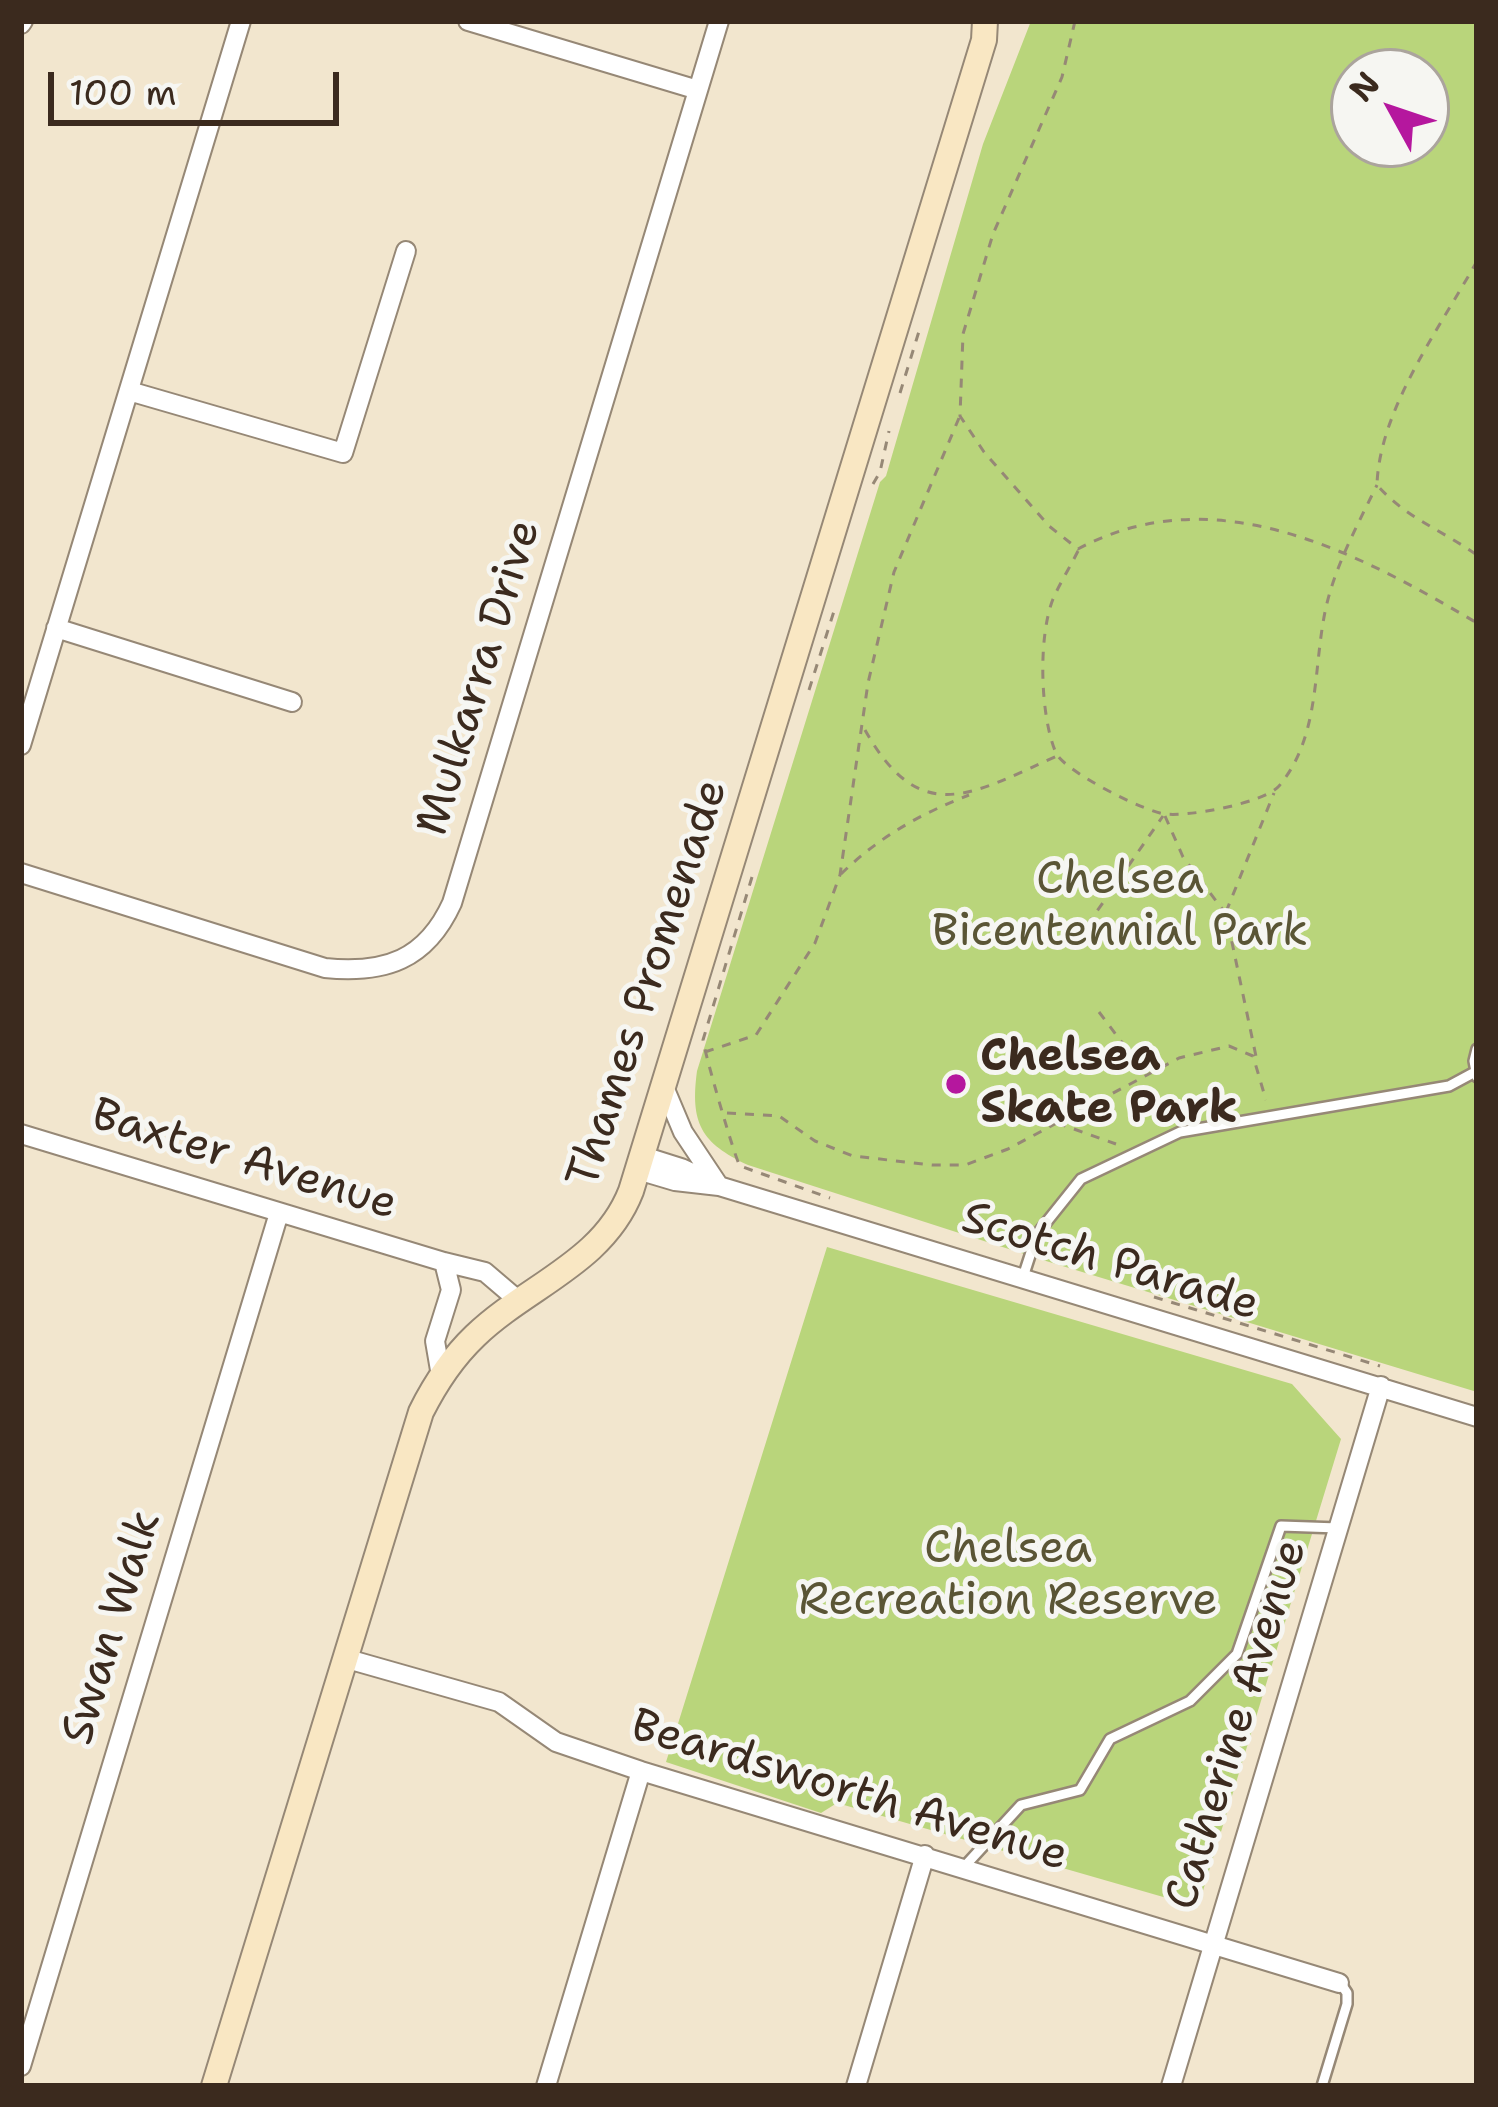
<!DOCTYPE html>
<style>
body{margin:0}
#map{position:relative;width:1498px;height:2107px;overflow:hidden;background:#f2e6ce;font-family:"Shantell Sans",sans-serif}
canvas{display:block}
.frame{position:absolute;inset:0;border:24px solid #3b2a1e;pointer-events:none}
.north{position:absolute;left:1330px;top:48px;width:120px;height:120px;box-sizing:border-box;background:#f6f6f2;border:3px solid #aba49d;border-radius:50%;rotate:310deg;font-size:33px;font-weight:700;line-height:48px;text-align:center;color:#3b2a1e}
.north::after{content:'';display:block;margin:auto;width:42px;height:54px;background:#b5179e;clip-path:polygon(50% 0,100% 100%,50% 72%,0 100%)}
.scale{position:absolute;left:48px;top:72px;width:291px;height:54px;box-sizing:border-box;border:6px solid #3b2a1e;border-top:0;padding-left:15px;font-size:36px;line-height:42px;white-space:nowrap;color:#3b2a1e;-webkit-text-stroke:9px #f6f6f2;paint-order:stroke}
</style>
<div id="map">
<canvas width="1498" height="2107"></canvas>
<div class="frame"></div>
<div class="north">N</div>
<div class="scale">100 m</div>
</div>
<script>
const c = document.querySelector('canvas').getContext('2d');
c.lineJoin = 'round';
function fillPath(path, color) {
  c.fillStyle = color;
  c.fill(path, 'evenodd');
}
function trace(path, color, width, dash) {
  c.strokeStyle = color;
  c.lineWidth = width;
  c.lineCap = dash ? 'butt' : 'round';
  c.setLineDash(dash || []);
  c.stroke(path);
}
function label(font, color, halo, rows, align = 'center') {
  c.font = font + ' "Shantell Sans",sans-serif';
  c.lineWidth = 10;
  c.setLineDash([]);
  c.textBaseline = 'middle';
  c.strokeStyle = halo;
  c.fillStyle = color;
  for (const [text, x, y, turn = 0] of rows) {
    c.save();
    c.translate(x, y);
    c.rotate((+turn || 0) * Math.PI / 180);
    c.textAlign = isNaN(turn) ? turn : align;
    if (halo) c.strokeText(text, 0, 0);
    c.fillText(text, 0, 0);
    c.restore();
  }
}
fillPath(new Path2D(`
 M1031,21h446v1371l-431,-131 -298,-96c-47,-22 -58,-42 -51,-94l183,-589 6,-6 97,-332zM1354,72h72v72h-72z
 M827,1247l465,137 49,55 -143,468 -361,-104 -16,10 -155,-51z`), '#b9d57b');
const lane = new Path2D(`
 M1477,1049l-3,12 3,16
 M1023,1277l14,-43 44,-55 99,-47 269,-46 26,-14
 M964,1867l57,-62 59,-15 30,-51 80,-38 47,-47 44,-128 57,2
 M1322,2086l25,-82v-11l-6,-9`);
const street = new Path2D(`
 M468,21l230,69
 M21,24l2,-3
 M129,391l214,62 63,-202
 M56,628l236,74
 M21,745l220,-724
 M21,873l304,95c60,6 101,-8 127,-65l267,-882
 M664,1087l19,45 36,54
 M21,1134l423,128 41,10 34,29
 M643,1156l38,12 28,13
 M638,1170l37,11 44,5 758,231
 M441,1376l-6,-35 16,-51 -7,-28
 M344,1658l155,44 57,40 85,29 698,212
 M21,2066l258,-853
 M546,2086l95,-315
 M856,2086l69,-231
 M1171,2086l210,-700`);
const secondary = new Path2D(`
 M214,2086l207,-674c14,-28 32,-55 54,-76 53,-51 128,-73 156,-145l353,-1151 1,-19`);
trace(lane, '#968876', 14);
trace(street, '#968876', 22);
trace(secondary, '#968876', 28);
trace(new Path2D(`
 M1075,21l-13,56 -69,157 -30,100 -3,82 24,36 65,74 29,23c136,-73 279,3 399,74
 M1477,261c-36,65 -98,149 -100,224 29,33 63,44 100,70
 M900,393l20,-65
 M873,484l7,-12 9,-41
 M1078,551c-8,16 -18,32 -25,48 -15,38 -13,117 3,154 8,18 89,59 109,61 24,3 99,-11 114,-28 41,-49 34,-115 46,-174 9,-44 32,-86 52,-127
 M809,690l26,-82
 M865,730c56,100 108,63 192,26
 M1165,816l18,41 43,57 31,147
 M841,874c38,-37 79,-60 128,-79
 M752,877l-49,163c1,11 32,119 37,126l90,32
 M1226,912l48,-119
 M1077,940l86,-124
 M1099,1012l46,61
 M705,1052l51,-17 59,-92 25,-68 28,-192 26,-111 65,-154
 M727,1113l52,3 36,25 38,15 79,9h33l43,-16 171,-91 50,-12 24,10 13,44
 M1057,1123l59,21
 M1154,1297l226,69`), '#968876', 3, [9, 9]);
trace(lane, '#fff', 9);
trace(street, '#fff', 18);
trace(secondary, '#f9e7c3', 24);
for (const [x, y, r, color] of [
 [956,1084,12,"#b5179e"]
]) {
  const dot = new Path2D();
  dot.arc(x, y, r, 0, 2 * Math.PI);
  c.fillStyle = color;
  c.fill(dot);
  trace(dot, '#f6f6f2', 4.5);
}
label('45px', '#3b2a1e', '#f6f6f2', [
 ["Mulkarra Drive",480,678,-73],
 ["Thames Promenade",649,984,-72],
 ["Baxter Avenue",244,1161,17],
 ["Scotch Parade",1110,1263,17],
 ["Swan Walk",113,1628,-73],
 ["Catherine Avenue",1238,1725,-73],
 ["Beardsworth Avenue",849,1792,17]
]);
label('45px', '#5a5535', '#f6f6f2', [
 ["Chelsea",1120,881],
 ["Bicentennial Park",1120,933],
 ["Chelsea",1008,1550],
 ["Recreation Reserve",1008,1602]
]);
label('bold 45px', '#3b2a1e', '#f6f6f2', [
 ["Chelsea",980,1058],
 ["Skate Park",980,1110]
], 'left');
</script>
